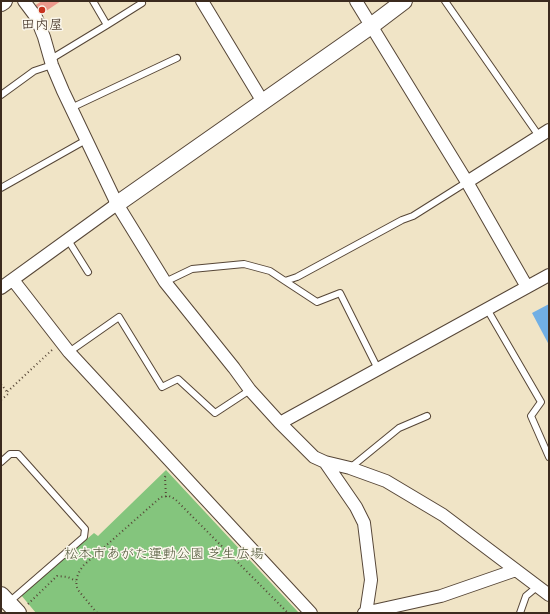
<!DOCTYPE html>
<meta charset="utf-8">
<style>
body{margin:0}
#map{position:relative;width:550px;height:614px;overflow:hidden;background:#f0e4c6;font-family:Sriracha,sans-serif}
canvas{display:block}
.frame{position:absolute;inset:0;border:2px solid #3b2a1e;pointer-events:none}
</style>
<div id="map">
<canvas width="550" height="614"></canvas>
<div class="frame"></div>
</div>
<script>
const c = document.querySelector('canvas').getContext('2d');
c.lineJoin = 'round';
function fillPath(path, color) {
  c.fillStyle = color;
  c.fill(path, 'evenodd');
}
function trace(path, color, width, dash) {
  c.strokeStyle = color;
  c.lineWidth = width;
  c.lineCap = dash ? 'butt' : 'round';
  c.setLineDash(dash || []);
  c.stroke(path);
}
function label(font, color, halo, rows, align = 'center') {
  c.font = font + ' Sriracha,"Klee One",sans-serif';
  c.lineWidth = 3;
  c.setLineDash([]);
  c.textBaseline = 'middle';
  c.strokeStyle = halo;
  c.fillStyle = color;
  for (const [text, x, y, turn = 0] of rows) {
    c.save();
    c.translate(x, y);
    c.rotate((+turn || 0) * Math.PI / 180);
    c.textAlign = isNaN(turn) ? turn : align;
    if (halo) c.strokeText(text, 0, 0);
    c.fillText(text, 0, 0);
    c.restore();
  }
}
fillPath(new Path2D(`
 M166,470l133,143h-263l-15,-18 73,-62 4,3z`), '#84c57d');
fillPath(new Path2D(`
 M549,304v41l-17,-32z`), '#71afe4');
fillPath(new Path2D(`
 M42,1h19l-21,14 -6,-9z`), '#ec998c');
const service = new Path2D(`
 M93,1l14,24
 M445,1l94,135
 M51,59l56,-34 35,-22
 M1,95l33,-24 18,-6
 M71,108l106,-50
 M1,188l85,-48
 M68,240l20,32
 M285,281l32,21 23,-9 38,76
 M165,282l27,-13 52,-5 26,7 15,10 12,-4 105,-57 11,-4 54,-34
 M487,309l54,93 -10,14 18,41
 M69,352l50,-35 43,70 16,-8 37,34 35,-23
 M1,462l9,-8h8l67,75 -1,8 -76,66
 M350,468l49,-40 28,-12
 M520,613l6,-17 12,-10`);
const minor = new Path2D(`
 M24,1l12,16 8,20 8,28 11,26 54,113 48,78 69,86 16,22 30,33 34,34 11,5 25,6 36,13 57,34 106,80
 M202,1l61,101
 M356,1l111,181 60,105
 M467,182l82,-52
 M13,280l56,72 242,261
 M1,288l116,-84
 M280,423l269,-148
 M325,462l31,45 8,16 7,57 -5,33
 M364,613l77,-17 75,-26`);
const tertiary = new Path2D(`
 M1,3l3,-2
 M117,204l254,-178 33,-25
 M1,595l17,18`);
trace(service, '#564637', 8);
trace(minor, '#564637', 14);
trace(tertiary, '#564637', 18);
trace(new Path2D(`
 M1,384l6,8
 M1,400l7,-6 -1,-2 46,-43
 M166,497l-1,-20 2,-2
 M28,604l29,-28 11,1 8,4
 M97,613l-19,-23c-4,-9 0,-18 6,-25l77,-68 8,-1 6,3 113,114`), '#564637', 2, [1, 3]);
trace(service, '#fff', 6);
trace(minor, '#fff', 12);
trace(tertiary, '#fff', 16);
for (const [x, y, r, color] of [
 [42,10,4,"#c8321e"]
]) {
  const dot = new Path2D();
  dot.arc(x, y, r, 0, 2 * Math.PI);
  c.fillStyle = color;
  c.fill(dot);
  trace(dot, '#fbf7ec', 1.5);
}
label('14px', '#3b2a1e', '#fbf7ec', [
 ["田内屋",42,25]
]);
label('14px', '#51583a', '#fbf7ec', [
 ["松本市あがた運動公園 芝生広場",164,554]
]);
</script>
